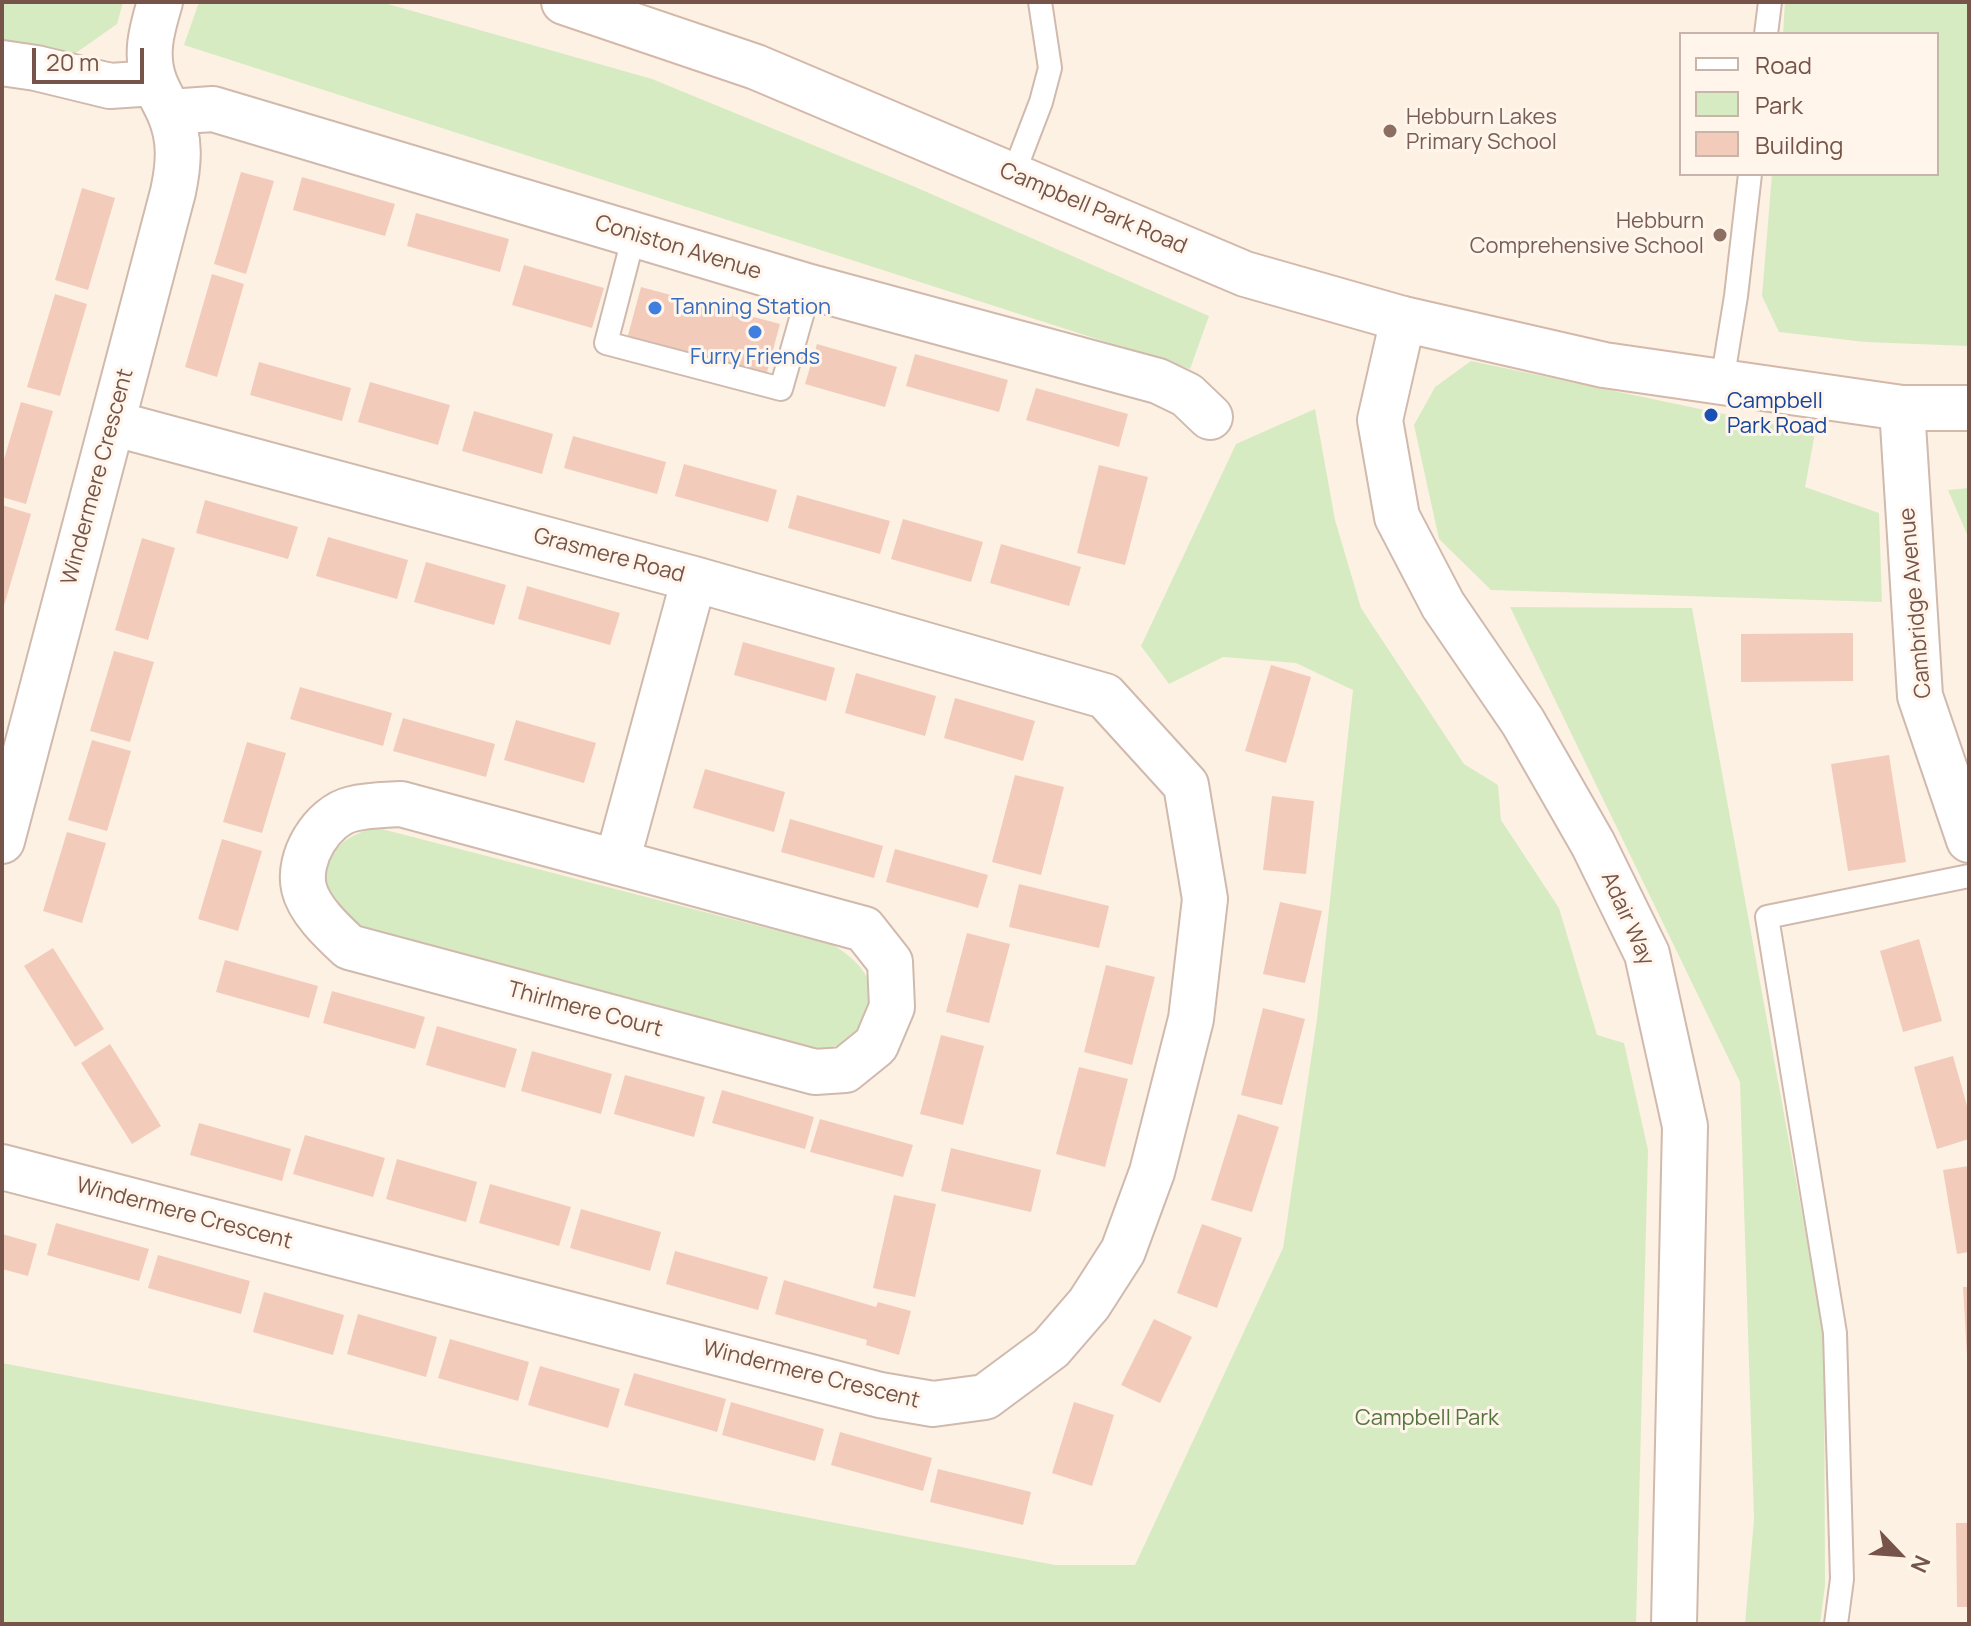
<!DOCTYPE html>
<style>
body{margin:0}
#map{position:relative;width:1971px;height:1626px;overflow:hidden;background:#fdf1e4;font-family:Manrope,sans-serif}
canvas{display:block}
.frame{position:absolute;inset:0;border:4px solid #765449;pointer-events:none}
.legend{position:absolute;left:1679px;top:32px;width:260px;height:144px;box-sizing:border-box;background:#fff5eb;border:2px solid #c8b5aa;margin:0;padding:10px 14px;list-style:none;font-size:24px;color:#765449}
.legend li{display:flex;align-items:center;gap:16px;height:40px}
.legend b{width:40px;border:2px solid #c8b5aa}
.north{position:absolute;left:1859px;top:1514px;width:80px;height:80px;-webkit-text-stroke:6px #fff5eb;paint-order:stroke;rotate:115deg;font-size:22px;font-weight:700;line-height:32px;text-align:center;color:#765449}
.north::after{content:'';display:block;margin:auto;width:28px;height:36px;background:#765449;clip-path:polygon(50% 0,100% 100%,50% 72%,0 100%)}
.scale{position:absolute;left:32px;top:48px;width:112px;height:36px;box-sizing:border-box;border:4px solid #765449;border-top:0;padding-left:10px;font-size:24px;line-height:28px;white-space:nowrap;color:#765449;-webkit-text-stroke:6px #fff5eb;paint-order:stroke}
</style>
<div id="map">
<canvas width="1971" height="1626"></canvas>
<div class="frame"></div>
<ul class="legend">
<li><b style="height:10px;background:#fff"></b>Road</li>
<li><b style="height:22px;background:#d7ebc2"></b>Park</li>
<li><b style="height:22px;background:#f3cbbb"></b>Building</li>
</ul>
<div class="north">N</div>
<div class="scale">20 m</div>
</div>
<script>
const c = document.querySelector('canvas').getContext('2d');
c.lineJoin = 'round';
function fillPath(path, color) {
  c.fillStyle = color;
  c.fill(path, 'evenodd');
}
function trace(path, color, width, dash) {
  c.strokeStyle = color;
  c.lineWidth = width;
  c.lineCap = dash ? 'butt' : 'round';
  c.setLineDash(dash || []);
  c.stroke(path);
}
function label(font, color, halo, rows, align = 'center') {
  c.font = font + ' Manrope,sans-serif';
  c.lineWidth = 6;
  c.setLineDash([]);
  c.textBaseline = 'middle';
  c.strokeStyle = halo;
  c.fillStyle = color;
  for (const [text, x, y, turn = 0] of rows) {
    c.save();
    c.translate(x, y);
    c.rotate((+turn || 0) * Math.PI / 180);
    c.textAlign = isNaN(turn) ? turn : align;
    if (halo) c.strokeText(text, 0, 0);
    c.fillText(text, 0, 0);
    c.restore();
  }
}
fillPath(new Path2D(`
 M2,2h121l-6,22 -44,31 -71,-13z
 M199,2h182l271,77 261,107 296,130 -19,53 -1006,-324z
 M1785,2h184v344l-104,-4 -86,-10 -17,-36 10,-122h165v-140h-154z
 M1471,361l344,72 -10,54 74,26 3,89 -391,-12 -52,-51 -25,-114 21,-38z
 M1315,409l20,111 26,88 103,156 34,21 3,35 58,88 38,127 27,8 24,107 -12,474h-1634v-261l1053,202h80l148,-317 34,-229 36,-329 -57,-27 -73,-6 -54,27 -28,-38 95,-202z
 M1969,488v51l-21,-49z
 M1510,607l182,1 132,726 1,251 -5,39h-75l9,-105 -14,-437z
 M374,827l459,118c13,8 24,16 32,29 15,24 0,58 -24,70 -9,5 -26,4 -37,6l-443,-123 -23,-15 -15,-18c2,-41 13,-53 51,-67z`), '#d7ebc2');
fillPath(new Path2D(`
 M241,172l33,9 -28,93 -32,-10z
 M302,177l93,27 -10,32 -92,-26z
 M82,188l33,10 -27,92 -33,-10z
 M416,213l93,26 -9,33 -93,-26z
 M524,265l80,23 -12,40 -80,-23z
 M212,274l32,10 -27,93 -32,-10z
 M641,287l139,37 -14,52 -139,-37z
 M55,294l32,10 -27,92 -33,-9z
 M817,344l80,23 -12,40 -80,-23z
 M915,354l93,26 -9,32 -93,-26z
 M259,362l92,26 -9,33 -92,-26z
 M370,382l80,23 -12,40 -80,-23z
 M1036,388l92,26 -9,33 -93,-27z
 M21,402l32,9 -27,93 -24,-7v-31z
 M474,411l79,23 -11,40 -80,-23z
 M573,436l93,26 -9,32 -93,-26z
 M684,464l93,26 -9,32 -93,-26z
 M1099,465l49,12 -23,88 -48,-12z
 M797,495l93,26 -10,33 -92,-26z
 M205,500l93,27 -10,32 -92,-26z
 M2,505l29,9 -28,95h-1z
 M903,519l80,23 -12,40 -80,-23z
 M328,537l80,23 -11,39 -81,-23z
 M142,538l33,10 -27,92 -33,-10z
 M1001,544l80,23 -12,39 -79,-23z
 M426,562l80,23 -12,40 -80,-23z
 M527,586l93,27 -10,32 -92,-26z
 M1853,633v48l-112,1v-48z
 M743,642l92,26 -9,33 -92,-26z
 M114,651l40,11 -24,80 -40,-11z
 M1271,665l40,12 -25,86 -41,-12z
 M856,673l80,23 -11,40 -80,-23z
 M300,687l92,26 -9,33 -93,-27z
 M955,698l80,23 -12,40 -79,-23z
 M403,718l92,26 -9,33 -93,-26z
 M516,720l80,23 -12,40 -80,-23z
 M92,740l39,11 -24,80 -39,-11z
 M247,742l39,11 -24,80 -39,-11z
 M1889,755l17,107 -58,9 -17,-107z
 M705,769l80,23 -11,40 -81,-24z
 M1015,775l49,12 -23,88 -49,-13z
 M1272,796l42,5 -8,73 -43,-4z
 M790,819l93,27 -9,32 -93,-26z
 M67,832l39,11 -24,80 -39,-12z
 M222,839l40,12 -24,80 -40,-12z
 M895,849l93,26 -10,33 -92,-26z
 M1019,884l90,22 -10,42 -90,-21z
 M1280,902l42,9 -17,72 -42,-9z
 M967,933l43,11 -21,79 -43,-11z
 M1919,939l23,82 -39,11 -23,-81z
 M53,948l51,81 -29,18 -51,-81z
 M225,960l93,26 -9,32 -93,-26z
 M1106,965l49,12 -23,88 -48,-13z
 M332,991l93,26 -10,32 -92,-26z
 M1263,1008l42,11 -23,86 -41,-10z
 M437,1026l80,23 -12,39 -79,-23z
 M941,1035l43,11 -21,79 -43,-11z
 M110,1044l51,82 -29,18 -51,-81z
 M532,1051l80,23 -11,40 -80,-23z
 M1953,1056l16,57v26l-32,10 -23,-82z
 M1079,1067l49,12 -23,88 -49,-13z
 M625,1075l80,22 -11,40 -80,-23z
 M722,1090l92,27 -9,32 -93,-26z
 M1238,1114l41,13 -27,85 -41,-12z
 M820,1119l93,26 -10,32 -93,-25z
 M199,1123l92,26 -9,32 -92,-26z
 M305,1135l80,23 -12,39 -80,-23z
 M951,1148l90,22 -10,42 -90,-21z
 M397,1159l80,23 -11,40 -80,-23z
 M1969,1166v86l-12,2 -14,-84z
 M490,1184l81,23 -12,39 -80,-23z
 M894,1195l42,9 -21,93 -42,-9z
 M581,1209l80,23 -11,39 -80,-23z
 M56,1223l93,26 -10,32 -92,-26z
 M1202,1224l40,14 -25,70 -40,-15z
 M2,1234l35,10 -9,32 -26,-7z
 M675,1251l93,26 -10,33 -92,-26z
 M158,1255l92,26 -9,33 -93,-26z
 M784,1280l92,27 2,-5 33,9 -12,44 -33,-10 1,-5 -92,-26z
 M1963,1287h6v69h-2z
 M264,1292l80,23 -11,40 -80,-23z
 M358,1314l79,23 -11,40 -79,-23z
 M1154,1319l38,18 -32,66 -39,-18z
 M450,1339l79,23 -11,39 -80,-23z
 M540,1366l80,23 -12,39 -80,-23z
 M634,1373l92,26 -9,33 -93,-27z
 M731,1402l93,27 -9,32 -93,-26z
 M1074,1402l40,13 -22,71 -40,-13z
 M840,1432l92,26 -9,33 -92,-26z
 M938,1469l93,23 -8,33 -93,-23z
 M1956,1523h13v84h-12z`), '#f3cbbb');
const lane = new Path2D(`
 M1766,34l4,-32
 M1013,175l28,-73 9,-34 -10,-66
 M634,235l-28,108 175,46 29,-102
 M1722,382l14,-86 14,-122
 M1836,1624l6,-45 -7,-246 -68,-416 202,-41`);
const street = new Path2D(`
 M160,2c-8,27 -16,53 -5,81 4,10 10,20 14,29l44,-3 597,178 348,94 29,14 23,22
 M2,63l34,5 74,18 45,-3
 M1403,319l-23,101 17,97 46,88 80,117 23,40 47,82 54,110 38,172 -11,498
 M1902,408l18,288 49,144
 M401,804l463,125 26,33 2,45 -16,38 -31,25 -30,2 -466,-125c-16,-15 -40,-37 -45,-59 -7,-30 18,-72 48,-79 16,-4 33,-4 49,-5z
 M2,841l171,-649c6,-28 8,-53 -4,-80
 M617,862l77,-283
 M2,1167l878,228 53,9 52,-7 66,-49 38,-44 34,-53 29,-79 39,-153 14,-120 -19,-114 -81,-89 -411,-117 -582,-156`);
const secondary = new Path2D(`
 M564,2l192,65 489,207 158,45 201,46 298,43h67`);
trace(lane, '#d0b9ad', 26);
trace(street, '#d0b9ad', 48);
trace(secondary, '#d4b8aa', 48);
trace(lane, '#fff', 22);
trace(street, '#fff', 44);
trace(secondary, '#fff', 44);
for (const [x, y, r, color] of [
 [1390,131,8,"#8d6e63"],
 [1720,235,8,"#8d6e63"],
 [655,308,8,"#3f7fe0"],
 [755,332,8,"#3f7fe0"],
 [1711,415,8,"#1a4fb4"]
]) {
  const dot = new Path2D();
  dot.arc(x, y, r, 0, 2 * Math.PI);
  c.fillStyle = color;
  c.fill(dot);
  trace(dot, '#fff5eb', 3);
}
label('22px', '#785e54', '#fff5eb', [
 ["Hebburn Lakes",1406,118],
 ["Primary School",1406,143],
 ["Hebburn",1704,222,"right"],
 ["Comprehensive School",1704,247,"right"]
], 'left');
label('22px', '#765449', '#fff5eb', [
 ["Campbell Park Road",1093,209,23],
 ["Coniston Avenue",678,248,17],
 ["Windermere Crescent",98,477,-75],
 ["Grasmere Road",609,556,15],
 ["Cambridge Avenue",1916,603,-95],
 ["Adair Way",1627,919,66],
 ["Thirlmere Court",585,1010,15],
 ["Windermere Crescent",184,1214,15],
 ["Windermere Crescent",811,1375,14]
]);
label('22px', '#366cbe', '#fff5eb', [
 ["Tanning Station",671,308],
 ["Furry Friends",755,358,"center"]
], 'left');
label('22px', '#164399', '#fff5eb', [
 ["Campbell",1727,402],
 ["Park Road",1727,427]
], 'left');
label('22px', '#54763e', '#fff5eb', [
 ["Campbell Park",1427,1419]
]);
</script>
